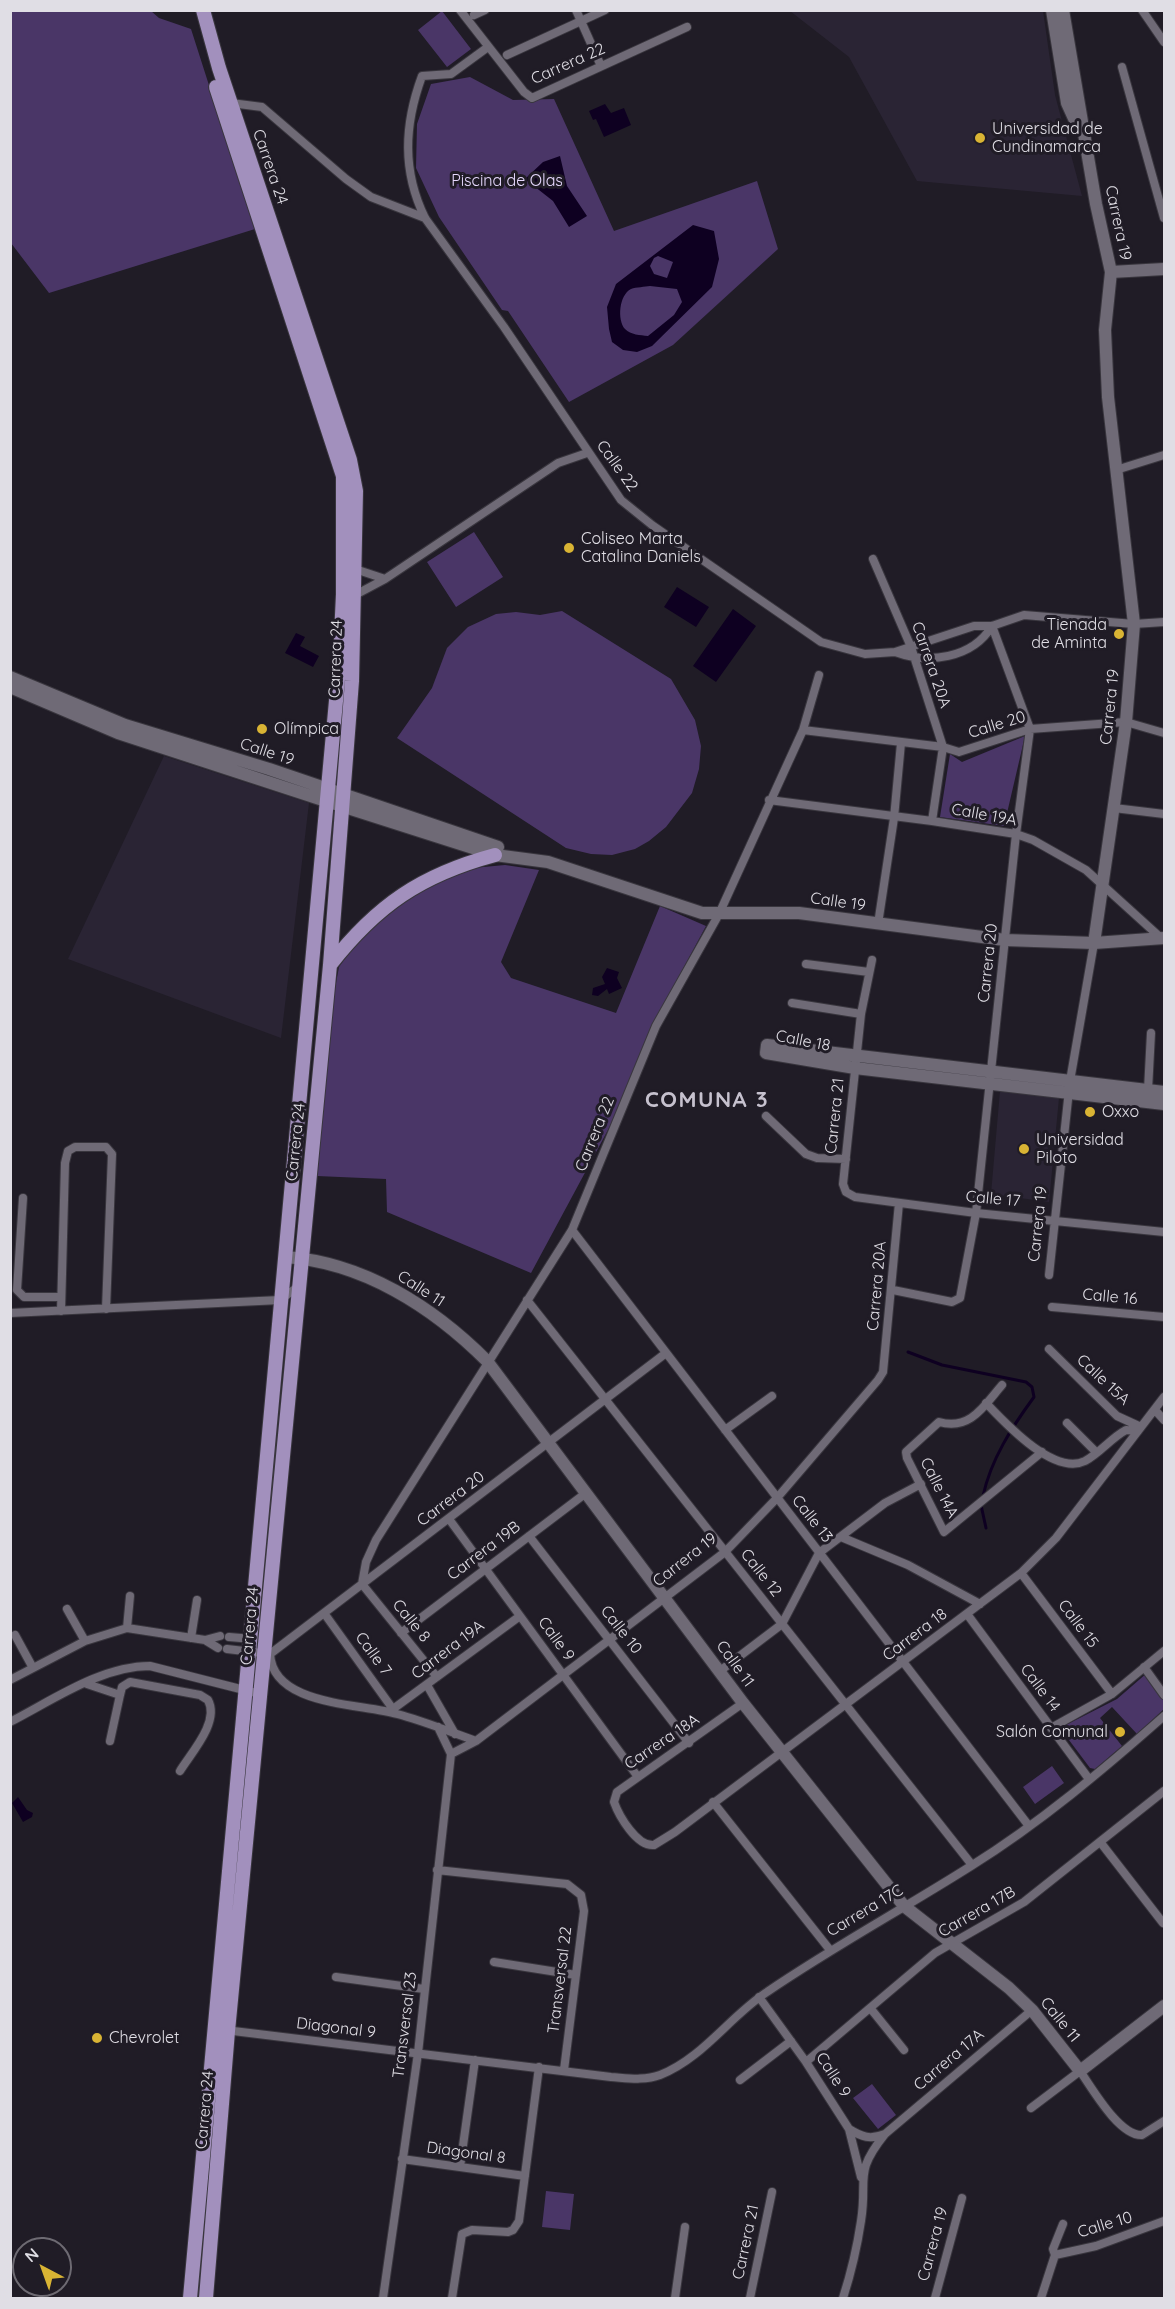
<!DOCTYPE html>
<meta charset="utf-8">
<style>
body{margin:0}
#map{position:relative;width:1175px;height:2309px;overflow:hidden;background:#201c26;font-family:Quicksand,sans-serif}
canvas{display:block}
.frame{position:absolute;inset:0;border:12px solid #e0dee5;pointer-events:none}
.north{position:absolute;left:12px;top:2237px;width:60px;height:60px;box-sizing:border-box;background:#201c26;border:2px solid #6d6a72;border-radius:50%;rotate:319deg;font-size:16px;font-weight:700;line-height:24px;text-align:center;color:#e0dee5}
.north::after{content:'';display:block;margin:auto;width:21px;height:27px;background:#d9b434;clip-path:polygon(50% 0,100% 100%,50% 72%,0 100%)}
</style>
<div id="map">
<canvas width="1175" height="2309"></canvas>
<div class="frame"></div>
<div class="north">N</div>
</div>
<script>
const c = document.querySelector('canvas').getContext('2d');
c.lineJoin = 'round';
function fillPath(path, color) {
  c.fillStyle = color;
  c.fill(path, 'evenodd');
}
function trace(path, color, width, dash) {
  c.strokeStyle = color;
  c.lineWidth = width;
  c.lineCap = dash ? 'butt' : 'round';
  c.setLineDash(dash || []);
  c.stroke(path);
}
function label(font, color, halo, rows, align = 'center') {
  c.font = font + ' Quicksand,sans-serif';
  c.lineWidth = 6;
  c.setLineDash([]);
  c.textBaseline = 'middle';
  c.strokeStyle = halo;
  c.fillStyle = color;
  for (const [text, x, y, turn = 0] of rows) {
    c.save();
    c.translate(x, y);
    c.rotate((+turn || 0) * Math.PI / 180);
    c.textAlign = isNaN(turn) ? turn : align;
    if (halo) c.strokeText(text, 0, 0);
    c.fillText(text, 0, 0);
    c.restore();
  }
}
fillPath(new Path2D(`
 M790,11h253l12,84 27,101 -165,-15 -68,-124z
 M164,756l145,47 -28,235 -213,-79z
 M1000,1091l59,7 -10,104 -58,-8z`), '#2a2434');
fillPath(new Path2D(`
 M11,11h140l8,7 32,11 64,200 -206,64 -38,-50z
 M442,11l29,38 -24,18 -29,-37z
 M470,77l43,23 41,-1 60,132 143,-50 21,68 -105,96 -104,57 -61,-91 -6,-1 -63,-93 -23,-49 1,-44 14,-40z
 M474,532l29,45 -47,30 -29,-45z
 M562,611l109,68 24,41 6,26 -2,23 -7,24 -26,34 -17,14 -14,8 -23,6 -21,-1 -25,-6 -169,-110 35,-50 15,-40 21,-21 28,-13 20,-2 24,3z
 M1025,736l-21,90 -64,-9 10,-63 12,8z
 M505,865l34,5 -38,92 10,16 105,35 44,-107 46,20 -58,108 -32,81 -85,158 -144,-61 -1,-33 -69,-3 16,-177 6,-32 27,-38 55,-42 41,-18z
 M1147,1673l17,24v12l-27,25 -25,-27 -12,11 22,28 -27,23 -5,-1 -30,-40 57,-29z
 M1052,1766l12,17 -29,21 -12,-17z
 M872,2084l24,31 -18,14 -25,-31z
 M546,2191l28,3 -4,36 -28,-3z`), '#4a3667');
fillPath(new Path2D(`
 M605,104l6,9 13,-5 7,17 -27,12 -8,-18 -3,1 -4,-9z
 M560,156l7,30 20,30 -18,11 -16,-26 -28,-22 18,-17z
 M693,225l21,6 5,28 -7,28 -60,59 -15,6 -14,-2 -11,-8 -3,-13 -2,-22 9,-23zM658,256l15,6 -6,16 -13,-4 -4,-8 4,-8zM650,286l27,3 5,13 -8,13 -26,21c-8,-1 -17,-1 -23,-7 -8,-9 -6,-34 6,-40 5,-2 14,-2 19,-3z
 M677,587l32,20 -13,20 -32,-20z
 M733,609l23,17 -40,56 -23,-16z
 M296,633l9,4 -5,9 19,10 -6,11 -28,-14z
 M607,968l12,4 -2,6 5,10 -13,6 -2,-5 -9,7 -6,-1 1,-7 12,-4 -3,-7z
 M18,1797l9,13 6,3 -1,4 -9,5 -11,-19z`), '#0e0021');
trace(new Path2D(`
 M908,1352l34,13 84,17 6,5 2,10c-22,30 -43,62 -51,99
 M981,1505l5,23`), '#0e0021', 3);
const street = new Path2D(`
 M460,10l64,82 8,6 155,-71
 M576,10l25,56
 M1142,10l22,32
 M474,15l11,-5
 M488,47l-37,27 -29,2c-18,49 -20,95 3,142l79,109 117,173 31,25 169,117 44,12 30,-2 79,-26h18l32,-11 110,9 30,-2
 M507,55l98,-45
 M1122,67l42,151
 M231,103l31,4 84,72 25,18 54,21
 M1116,470l48,-15
 M873,559l38,88 32,100 -11,74
 M355,569l30,10
 M355,595l30,-16 173,-116 29,-10
 M895,652c33,12 77,7 97,-26
 M803,730l140,17 16,5 71,-23 82,-6 14,-1 38,11
 M769,800l163,21 84,13 17,6 53,30 75,68
 M1114,808l50,6
 M878,924l16,-106 7,-75
 M872,960l-11,54 -18,170 3,8 9,5 121,16 188,19
 M806,964l63,8
 M792,1003l69,11
 M1148,1090l3,-57
 M766,1116l40,38 11,4 29,1
 M23,1198l-6,92 7,7h37
 M572,1230l457,596
 M1049,1275l21,-194 24,-138
 M893,1290l59,12 8,-4 16,-85 40,-379 14,-105 -38,-103
 M527,1300l445,565
 M1052,1307l112,10
 M61,1311l4,-148 3,-12 7,-4h31l6,7 -6,155
 M10,1313l270,-13 19,-14
 M1049,1349l68,67 24,11
 M1002,1385c-18,21 -32,46 -63,37l-33,30 1,6 37,74 98,-80
 M986,1403c20,21 68,73 99,58 15,-8 26,-23 41,-31l12,1
 M1155,1410l9,10
 M1067,1423l29,29
 M725,1430l47,-34
 M449,1519l189,258
 M529,1536l160,207
 M841,1537l67,28 72,39
 M1021,1573l91,121
 M67,1609l18,32
 M324,1613l71,99
 M967,1614l122,165
 M127,1628l3,-32
 M401,1633l185,-140
 M15,1635l18,33
 M229,1637l24,2
 M191,1638l6,-38
 M205,1640l15,-4
 M227,1649l43,5 396,-301
 M270,1654c3,52 89,49 127,60 27,7 53,18 79,27
 M1144,1667l20,28
 M720,1671l62,-47 37,-71 66,-50 36,-19
 M437,1677l-75,-93 4,-22 10,-22 196,-310 84,-204 63,-112 84,-184 16,-55
 M10,1680l75,-39 42,-13 78,12 13,8
 M87,1684l33,11 2,-8 8,-5 70,13 8,5c12,22 -17,53 -28,71
 M427,1685l28,49
 M743,1703l-126,89 -3,10c5,14 23,45 40,43l21,-13 346,-259 35,-35 108,-141
 M393,1709l127,-93
 M10,1722c43,-22 91,-56 140,-56l110,28
 M1051,1728l61,-34 52,-43
 M110,1741l10,-46
 M451,1754l25,-13 249,-189 52,-54 101,-118 5,-8 16,-169
 M713,1802l117,148
 M1101,1843l62,80
 M437,1870l130,14 14,11 3,16 -20,159
 M494,1962l82,13
 M336,1977l88,12
 M759,1997l47,65 43,67 12,48
 M871,2009l33,41
 M225,2030l386,47c16,1 33,4 49,-2 43,-17 70,-59 107,-83 66,-45 136,-83 204,-126 69,-43 133,-97 193,-150
 M806,2062l129,-109 89,-51 140,-111
 M740,2080l51,-39
 M1031,2108l49,-37c12,17 39,65 62,64l22,-14
 M849,2129c13,8 21,11 36,5
 M402,2159l123,17
 M460,2167l15,-107
 M1055,2255l41,-9 68,-25
 M383,2298l35,-245 33,-299 -13,-27
 M452,2298l10,-64 10,-4 36,2 5,-2 6,-9 20,-154
 M675,2298l10,-71
 M750,2298l22,-106
 M843,2298c8,-25 14,-50 18,-77 7,-44 -8,-47 24,-87l147,-124
 M935,2298l27,-100
 M1041,2298l14,-43 -2,-6 10,-25`);
const secondary = new Path2D(`
 M1052,10l15,93 10,22
 M1063,10l33,194 15,68 -6,58 3,67 26,227 -8,98 -32,221
 M1111,272l53,-3
 M10,677l115,48 144,44 229,78
 M10,687l108,46 208,68 169,54 53,7 154,51h97l206,27 89,3 70,-5
 M1164,1092l-397,-47 -1,8 89,15 309,36
 M285,1257c78,5 148,50 202,104l256,342 161,203 105,82 23,22 48,61 84,-65`);
const primary = new Path2D(`
 M203,10l16,58 131,392 6,31 -4,190 -22,284 -102,1066 -22,267
 M330,965c47,-60 91,-90 165,-110
 M190,2298l150,-1641 3,-63v-118l-127,-389`);
trace(street, '#39363e', 10);
trace(secondary, '#39363e', 14);
trace(primary, '#39363e', 16);
trace(street, '#6f6a76', 8);
trace(secondary, '#6f6a76', 12);
trace(primary, '#a290bd', 14);
for (const [x, y, r, color] of [
 [980,138,6,"#d9b434"],
 [569,548,6,"#d9b434"],
 [1119,634,6,"#d9b434"],
 [262,729,6,"#d9b434"],
 [1090,1112,6,"#d9b434"],
 [1024,1149,6,"#d9b434"],
 [1120,1732,6,"#d9b434"],
 [97,2038,6,"#d9b434"]
]) {
  const dot = new Path2D();
  dot.arc(x, y, r, 0, 2 * Math.PI);
  c.fillStyle = color;
  c.fill(dot);
  trace(dot, '#201c26', 2);
}
label('16px', '#e0dee5', '#201c26', [
 ["Carrera 22",568,64,-24],
 ["Carrera 24",270,167,71],
 ["Carrera 19",1118,223,78],
 ["Calle 22",617,466,54],
 ["Carrera 24",336,659,-88],
 ["Carrera 20A",931,665,71],
 ["Carrera 19",1110,707,-84],
 ["Calle 20",997,725,-17],
 ["Calle 19",267,752,18],
 ["Calle 19A",984,815,10],
 ["Calle 19",838,902,8],
 ["Carrera 20",988,963,-84],
 ["Calle 18",803,1041,11],
 ["Carrera 21",835,1116,-84],
 ["Carrera 22",595,1134,-68],
 ["Carrera 24",296,1142,-84],
 ["Calle 17",993,1199,5],
 ["Carrera 19",1038,1224,-84],
 ["Carrera 20A",877,1286,-85],
 ["Calle 11",421,1289,33],
 ["Calle 16",1110,1297,5],
 ["Calle 15A",1103,1380,43],
 ["Calle 14A",939,1488,63],
 ["Carrera 20",451,1499,-37],
 ["Calle 13",812,1519,52],
 ["Carrera 19B",484,1551,-37],
 ["Carrera 19",685,1560,-38],
 ["Calle 12",761,1573,52],
 ["Calle 8",411,1621,51],
 ["Calle 15",1078,1624,53],
 ["Carrera 24",250,1626,-85],
 ["Calle 10",621,1630,52],
 ["Carrera 18",915,1635,-37],
 ["Calle 9",556,1639,54],
 ["Carrera 19A",448,1650,-37],
 ["Calle 7",373,1654,54],
 ["Calle 11",735,1664,54],
 ["Calle 14",1040,1688,53],
 ["Carrera 18A",662,1742,-34],
 ["Carrera 17C",865,1911,-31],
 ["Carrera 17B",977,1912,-30],
 ["Transversal 22",560,1980,-83],
 ["Calle 11",1060,2020,51],
 ["Transversal 23",405,2025,-83],
 ["Diagonal 9",336,2028,7],
 ["Carrera 17A",949,2060,-40],
 ["Calle 9",833,2075,57],
 ["Carrera 24",205,2110,-85],
 ["Diagonal 8",466,2153,8],
 ["Calle 10",1105,2225,-17],
 ["Carrera 21",746,2242,-78],
 ["Carrera 19",933,2244,-75]
]);
label('16px', '#e0dee5', '#201c26', [
 ["Universidad de",992,129],
 ["Cundinamarca",992,147],
 ["Coliseo Marta",581,539],
 ["Catalina Daniels",581,557],
 ["Tienada",1107,625,"right"],
 ["de Aminta",1107,643,"right"],
 ["Olímpica",274,729],
 ["Oxxo",1102,1112],
 ["Universidad",1036,1140],
 ["Piloto",1036,1158],
 ["Salón Comunal",1108,1732,"right"],
 ["Chevrolet",109,2038]
], 'left');
label('16px', '#e7d9fe', '#201c26', [
 ["Piscina de Olas",507,181]
]);
c.letterSpacing = '1.5px';
label('bold 22px', '#c6c1ce', '#201c26', [
 ["COMUNA 3",707,1100]
]);
c.letterSpacing = '0px';
</script>
